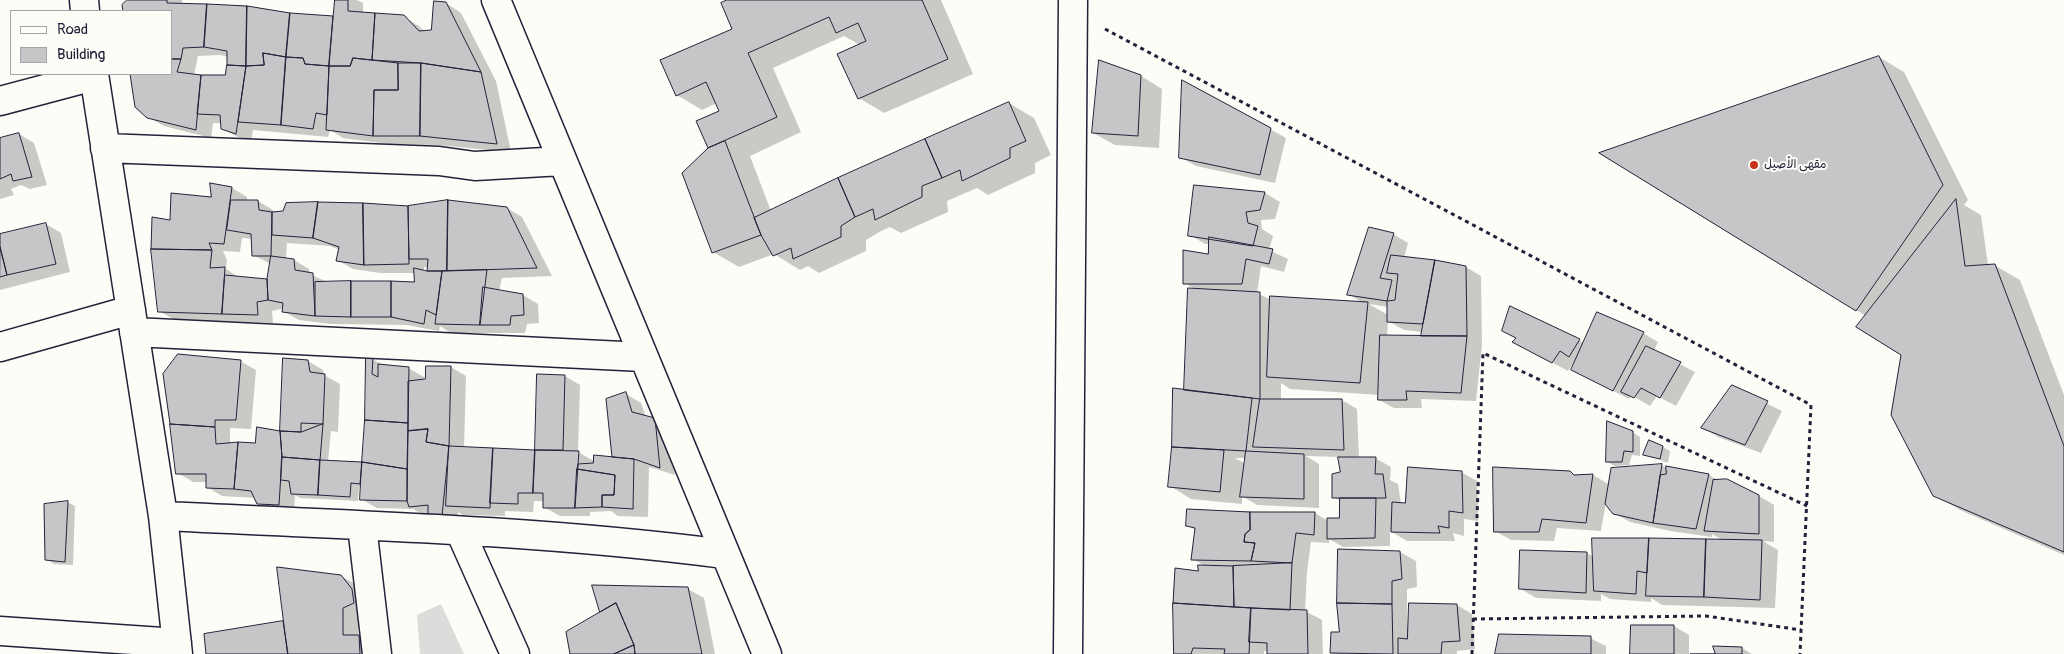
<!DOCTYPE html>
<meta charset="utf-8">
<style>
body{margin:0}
#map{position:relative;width:2064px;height:654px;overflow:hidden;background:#fdfcf7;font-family:Pangolin,sans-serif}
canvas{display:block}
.legend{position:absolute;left:10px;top:10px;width:162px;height:65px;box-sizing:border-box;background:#fdfcf7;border:1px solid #a5a5ac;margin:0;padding:6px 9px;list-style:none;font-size:15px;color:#22223b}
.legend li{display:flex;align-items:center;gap:10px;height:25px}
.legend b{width:25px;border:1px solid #a5a5ac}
</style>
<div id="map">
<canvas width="2064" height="654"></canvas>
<ul class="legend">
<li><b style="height:6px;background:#fdfcf7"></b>Road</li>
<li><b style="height:14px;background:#c6c6c8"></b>Building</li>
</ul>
</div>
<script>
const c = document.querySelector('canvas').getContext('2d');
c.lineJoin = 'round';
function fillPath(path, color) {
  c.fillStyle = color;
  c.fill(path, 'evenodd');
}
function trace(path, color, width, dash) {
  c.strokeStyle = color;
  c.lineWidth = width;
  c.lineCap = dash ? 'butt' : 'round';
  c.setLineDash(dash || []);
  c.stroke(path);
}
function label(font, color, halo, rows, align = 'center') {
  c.font = font + ' Pangolin,"Playpen Sans Arabic",sans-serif';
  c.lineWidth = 4;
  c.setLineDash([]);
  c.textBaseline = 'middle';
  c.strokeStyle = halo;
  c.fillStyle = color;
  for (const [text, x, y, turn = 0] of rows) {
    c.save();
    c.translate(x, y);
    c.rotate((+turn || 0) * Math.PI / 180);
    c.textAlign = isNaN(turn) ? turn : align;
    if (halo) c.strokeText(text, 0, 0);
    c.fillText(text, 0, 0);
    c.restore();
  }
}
fillPath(new Path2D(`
 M441,604l23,50h-44l-3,-39z`), '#dddcdb');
fillPath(new Path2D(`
 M128,0h54v5l152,12 2,-17h21l6,3v11l41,3 15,9 6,6h7l14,-29 15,10 35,68 15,71 -74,-7 -48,-1 -46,-6 -13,-8 -2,7 -75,-7 -2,12 -13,-5 -16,-9v-5h-9l-2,15 -47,-12 -16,-9 -11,-11 -6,-32h40v-63h-47l-1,-6zM220,55l8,2 -1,19 -33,-1 4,-19z
 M730,0h211l32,74 -89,39 -25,-15 1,-53 -16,-9 -71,32 28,64 -51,24 21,55 238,-108 25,15 17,37 -16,8v10l-47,22 -11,-7 -30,13 1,11 -47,21 -11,-6 -9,4 -15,9v11l-47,22 -11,-7 -8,4 -26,-16 -35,13 -26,-15 -4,-104 -11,-26 23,-10 -4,-9 -15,7 -25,-15 56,-66z
 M1879,57l25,15 64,128 -4,5 17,10 7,50h6l26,15 44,115v160l-104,-45 -26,-15 -31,-141 -37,-38 -265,-163z
 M1141,76l21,13 -3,59 -44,-3 -22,-12z
 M1270,129l16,9 -11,45 -79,-17 -16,-9z
 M19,134l15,9 13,42 -17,4 -9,-4 -10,4 3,6 -14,4v-60z
 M212,184l20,4 15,9v4h11l15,9 1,3 89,-9 45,4h99l15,9 30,59 -50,2 -3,13 24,4 15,9 1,19 -12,1 -2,9h-74l-11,-7 -1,5 -32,-6 -76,-1 -32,-4 -16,-9 1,-3 -12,3 1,12 -98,-3 -16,-9 12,-90 41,-23zM242,238l11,1v16l18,9 -3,16 -28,-2 -14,-9 1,-9 -4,-9 17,1zM287,243l43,3 10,4 -3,10 16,9 27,4h36v10h-87l-19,-9 -1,-5 -15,-9 -8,-1zM424,267h5l-1,6 -4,-1z
 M1195,186l70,7 15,9 -5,17 -14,1 1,9 11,7 -4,14 19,9 -4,13 -23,-6 -4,27 14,7 92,3 -15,-9 45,-60 15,9 -4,15 62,9 15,9 1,69 -6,56 -55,-2 1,9h-28l-15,-8v-5l-89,-6 -9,-6v17h61l15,9 2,49h16l16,9 -1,13 8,4 3,20h5l55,-32 16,9 1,40 -14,-2v17l-11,-3 2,8h-48l-17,-10v15l-47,1 -14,-8v4l-18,-1 -4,30 -2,39 17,9 1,34h-55v-3h-4v3h-89l24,-81 6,-7 -12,-7 3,-29 -9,-5 1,-15 127,3 13,8 12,-1 1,-19 -8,-4 8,-24 -2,-16 -33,-1 13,8v44l-62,-3 -15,-9v8l-51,-5 -21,-13 7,-38 -4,-2 12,-55 10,-102 -11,-6 26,-28v-11h-5l-15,-9zM1369,304l19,3v8zM1388,321l16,9 19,2 -1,5h-35zM1235,458h11v6z
 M46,224l15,9 9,39 -70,18v-54z
 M1643,333l15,9 -4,9 41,21 -19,34 -19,-10 -7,10 -19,-11 -2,4 -57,-29 4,-9 -1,-1 -7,11 -39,-21 50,-10 5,4z
 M368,358l4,1 13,7 23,2 16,9v3l27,-13 15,9 -2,72 72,3 3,-76 26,1 15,9 -2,67 16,9 20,-3 12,-64 15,9 5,14 9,2 15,9 5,47 -26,-8 -1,50 -30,-1 -7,-5 -21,1v4h-30l-16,-9v-6h-10l-1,11 -28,-1v5l-42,-1 -5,-3 -1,12 -32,-8 -12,-7 -36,-1 -16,-9 1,-12h-3l-1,14 -58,-3 -5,-3 -1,18 -21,-1 -15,-9 -2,-5 -34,-2 -15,-9v-5h-14l-15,-9 62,-112 16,9 -5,59 -21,-1v17h26l24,-13 28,-71 15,9 1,5 16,9 -2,48 -7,-1 -3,30 35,2z
 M1733,387l49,24 -21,42 -43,-16 -15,-9z
 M1632,432l8,5v19l-8,-1 -3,10 -14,1 -8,-4z
 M1663,447l7,4 -2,12 -23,-9z
 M1662,465l4,3 43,7 10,6 40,15 15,9v37l-11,-1 15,9 -3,58 -113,-3 -11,-7v4l-41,-3 -9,-5v7l-65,-3 -15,-9 66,-36 7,4v-17l130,1 -12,-7v3l-42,-6 -40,-9 -16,-9 -8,-11 -5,29 -44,-3 -3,13 -43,-1 -16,-9 75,-59 7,4 16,-1 17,10z
 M67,502l8,4 -2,59 -19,-1 -8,-5z
 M1339,551l61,1 16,9 1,26 -10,2v38l50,-22 15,9 3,35 -18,2v3h-125v-20h8z
 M341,576l16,9 12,27 -11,4v20l16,9 1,9h-168l-1,-19 79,-12z
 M593,586l95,3 16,9 11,56h-143l30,-42z
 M1633,626h41l15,9v19h4h-62z
 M1590,638l16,8v8h-109z
 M1742,648l10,6h-35z`), '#0003');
const building = new Path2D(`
 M127,0h40v3l40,1 -3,43 -21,1 -2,11h-10v-48h-48l-1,-6z
 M335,0h13v11l27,2 -3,47 -19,-2 -3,8h-21z
 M727,0h195l26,59 -90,40 -21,-45 29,-13 -8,-18 -22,10 -7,-16 -81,36 29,64 -69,31 -12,-27 23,-10 -13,-29 -30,14 -16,-36 72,-31 -11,-26z
 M434,1l12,1 35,70 -60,-9 -49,-3 3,-47 29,2 15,16 12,-1z
 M207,4l40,2 -1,60 -19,-1v-14l-23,-4z
 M247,6l43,7 -4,44 -23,-4 1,12 -18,1z
 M290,13l43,3 -4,50 -24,-2 -2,-6 -17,-1z
 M263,53l23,4 -5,68 -43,-3 8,-56 18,-1z
 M1879,56l64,129 -87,126 -257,-158z
 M286,57l17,1 2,6 24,2 -2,49 -11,-2 -3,16 -32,-4z
 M353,58l45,5v27h-24l-1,46 -47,-6 3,-64h21z
 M171,59h10l-4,13 24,3 -5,55 -49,-12 -12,-11 -5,-33h41z
 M1099,60l42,15 -3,61 -46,-3z
 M398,63h23l-1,73h-47l1,-46h24z
 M421,63l60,9 16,72 -77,-8z
 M227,65l19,1 -10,68 -15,-5 -1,-14 -23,-1 4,-39h24z
 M1182,80l89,48 -11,47 -81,-17z
 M1009,102l17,39 -16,7v10l-48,23 -2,-11 -18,8 -17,-39z
 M19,133l13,44 -19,4 -2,-7 -11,5v-41z
 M925,139l17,39 -20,8v11l-47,23 -2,-11 -18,8 -17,-39z
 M725,141l36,94 -49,18 -30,-80 26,-25z
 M838,178l17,39 -14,9v11l-48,22 -2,-11 -18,8 -12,-21 -7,-17z
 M210,183l22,4 -8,57 -15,-1 3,7 -61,-1 1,-32 18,3 1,-27 40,4z
 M1194,185l71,7 -5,18 -14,2 2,11 10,3 -5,20 -65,-10z
 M1956,199l9,67 30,-2 69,182v106l-131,-56 -42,-81 10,-60 -45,-28z
 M231,200h27l1,10 13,2 -1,44h-19l-1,-22 -24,-4z
 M448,200l-1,71h-20l1,-12h-19l-1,-53z
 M448,200l59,7 30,61 -90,3z
 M318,202l-5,36 -41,-3v-23l11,-1 3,-8z
 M318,202l45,1 1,62 -28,-4 3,-14 -26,-9z
 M363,203l45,3 1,58 -45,1z
 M46,223l10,41 -49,11 -7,-28v-13z
 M1369,227l25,6 -14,45 12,2 -5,21 -40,-6z
 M1209,237l64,12 -4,15 -23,-5 -4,25h-59v-34l25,4z
 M0,247l7,28 -7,2z
 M151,249l61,1 -2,18 15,-1 -3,47 -64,-2z
 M1391,255l44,5 -12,64 -36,-2v-21l8,-1 3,-26 -11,-1z
 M271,256l23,3 1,11 18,3 2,43 -33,-4 1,-9 -15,-3 -1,-21z
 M1435,260l31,6 1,70h-46z
 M414,268l13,3h15l-6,44 -10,-5 -2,14 -33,-7v-36l23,1z
 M487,270l-7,55 -45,-1 7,-53z
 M225,275l42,4 1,21 -11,2 1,13 -36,-1z
 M351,281v36l-36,-1v-34z
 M351,281h40v36h-40z
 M483,287l40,7 1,21 -13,1 -1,9h-30z
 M1188,288l72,4v107l-76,-9z
 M1270,296l98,6 -8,81 -93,-6z
 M1510,306l70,33 -11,18 -9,-6 -8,12 -40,-21 4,-4 -14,-7z
 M1597,312l47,20 -31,59 -42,-21z
 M1380,335l87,1 -6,57 -55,-2 1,9h-29z
 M1646,346l35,16 -21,36 -19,-10 -7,10 -13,-6z
 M178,354l63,6 -5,60h-21v7l-45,-3 -7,-50z
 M366,357h7l-1,17 6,3v-13l31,3 -1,56 -43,-3z
 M283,358l25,2 2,12 15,2 -2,50 -22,-1v9l-21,-1z
 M426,366h25l-2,80 -23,-4 2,-13 -20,2v-50l17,-2z
 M537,374l28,1 -2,75h-28z
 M1732,385l36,16 -23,44 -44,-17z
 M1173,388l79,10 -6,53 -74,-4z
 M626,392l6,20 23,6 5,50 -26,-9 -22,-2 -6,-58z
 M1260,399h82l2,51 -91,-3z
 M365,420l43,3 -1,46 -45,-7z
 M1607,421l26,10v21l-9,-1 -2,11h-16z
 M170,424l45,3 1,17 22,-2 -4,47 -28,-1v-14h-30z
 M323,424l-3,36 -38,-3 -2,-26 21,1z
 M257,427l23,4 2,26 -3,48 -22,-1 -6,-13 -17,-2 4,-47 17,1z
 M428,429l-2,13 23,4 -7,70 -14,-1v-10l-19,2 -2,-6 1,-70z
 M1649,440l14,6 -3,13 -17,-4z
 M449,446l44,2 -3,60 -44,-2z
 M1172,447l52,3 -4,42 -52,-5z
 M493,448l42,2 -2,43h-15v11l-28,-1z
 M535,450l44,1 -4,57h-32v-15h-10z
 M1246,451l58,3v45l-64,-2z
 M594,455l40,4 -1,50 -31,-2v-12h12l1,-20 -38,-6 1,-5 15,-1z
 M282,457l38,3 -2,35 -27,-1 -2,-13 -8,-1z
 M1338,457h38l-1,17h8l3,24h-54v-24l8,-2z
 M320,460l42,2 -2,22 -9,-1 -1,14 -32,-2z
 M362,462l45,7v32l-47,-1z
 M1662,464l-9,59 -40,-9 -8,-10 6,-36z
 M1666,466l43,8 -13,55 -43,-6 7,-48 6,-1z
 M1408,467l54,4 1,42 -14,-2v17l-11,-2 2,7 -49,-1 1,-30 13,1z
 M1493,467l77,4 4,4 19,-1 -7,49 -44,-4 -3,13h-45z
 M577,469l38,6 -1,20h-12v12l-27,1z
 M1727,479l32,16v39l-55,-3 9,-51z
 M1340,498h36l-1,40 -48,1v-21h12z
 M68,501l-3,61 -20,-2 -1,-56z
 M1187,509l63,3v18l-5,4 -1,8 11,1 -4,18 -60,-1 4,-32 -9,-2z
 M1250,512h65l-1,23 -18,-2 -4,30 -41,-2 4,-18 -11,-1 1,-8 5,-4z
 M1592,538h57l-2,35 -10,-2 -1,23 -42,-3z
 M1649,538l57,1 -2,58 -58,-1z
 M1706,539l56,1 -2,60 -56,-3z
 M1338,549l62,2 2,28 -10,2v23l-55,-1z
 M1520,550l67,2 -1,41 -67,-4z
 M1292,563l-2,47 -56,-3 -1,-41z
 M1198,565l35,1 1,41 -61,-4 2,-35 23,3z
 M277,567l64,8 11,14 2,14 -11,5v27h16l1,19h-72z
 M592,585l96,2 14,67h-67l-1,-9 -18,-42 -16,9z
 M616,603l18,42 -20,9h-44l-4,-22z
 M1173,603l78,5 -2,46h-25l1,-5 -32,-1 -2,6h-17z
 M1337,603l55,1 1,50 -63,-1 1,-21h8z
 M1409,603l48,1 3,37 -18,1 -1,12h-43v-16l9,1z
 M1251,608l56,2 1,44h-41v-11l-18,-1z
 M283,621l5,33h-82l-2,-20z
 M1631,625h43v29h-44z
 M1499,634l92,2v18h-96z
 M634,645l1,9h-21z
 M1713,646l29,1v7h-52h25z`);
fillPath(building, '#c6c6c8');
trace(building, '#22223b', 1);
const street = new Path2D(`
 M84,0l1,11
 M496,0l271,654
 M94,74l69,442 15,138
 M0,101l94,-25
 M105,148l334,13 36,5 87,-5
 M134,332l509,25
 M0,347l131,-37
 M163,516c188,9 375,14 561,38
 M362,526l15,128
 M460,531l55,123
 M0,631l177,12
 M1068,654l5,-654`);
trace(street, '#22223b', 31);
trace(new Path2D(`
 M1105,29l706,376 -11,249
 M1473,619l233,-3 95,14
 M1472,654l11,-301 324,153`), '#22223b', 3, [4, 4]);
trace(street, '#fdfcf7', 28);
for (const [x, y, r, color] of [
 [1754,165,5,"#c8321e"]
]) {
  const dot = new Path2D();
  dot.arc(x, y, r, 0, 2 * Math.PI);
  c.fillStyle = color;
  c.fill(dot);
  trace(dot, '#fdfcf7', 2);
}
label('12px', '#22223b', '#fdfcf7', [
 ["مقهى الأصيل",1764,165]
], 'left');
</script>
